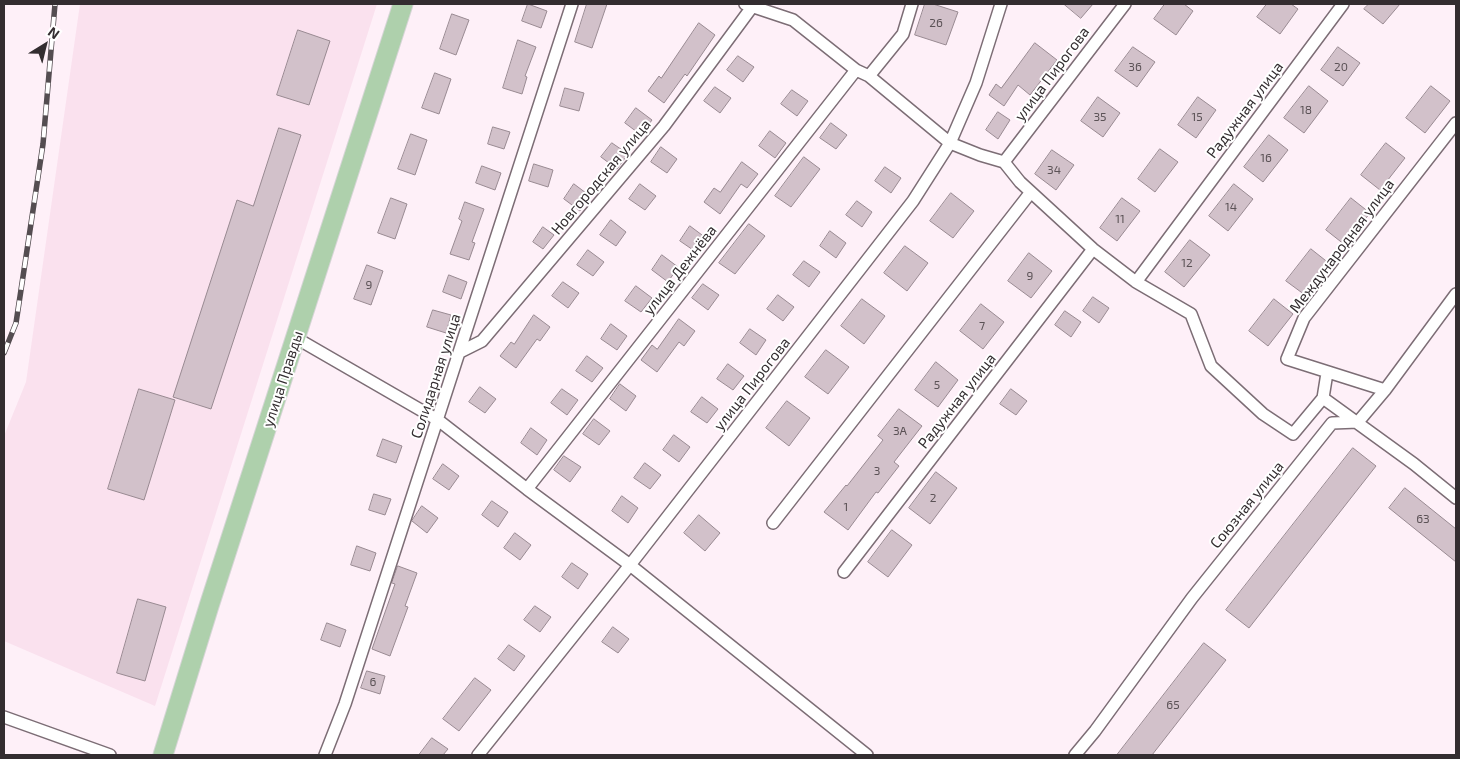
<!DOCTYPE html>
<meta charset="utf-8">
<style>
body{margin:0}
#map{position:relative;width:1460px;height:759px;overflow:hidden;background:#fef0f8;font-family:"Exo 2",sans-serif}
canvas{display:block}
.frame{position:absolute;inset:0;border:5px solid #332d30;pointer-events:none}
.north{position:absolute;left:20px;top:20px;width:50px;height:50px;-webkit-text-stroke:4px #fff;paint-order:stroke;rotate:36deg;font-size:14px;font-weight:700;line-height:20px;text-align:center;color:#332d30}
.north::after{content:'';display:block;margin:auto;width:18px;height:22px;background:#332d30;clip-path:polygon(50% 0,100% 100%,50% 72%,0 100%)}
</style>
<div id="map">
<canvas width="1460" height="759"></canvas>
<div class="frame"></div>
<div class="north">N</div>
</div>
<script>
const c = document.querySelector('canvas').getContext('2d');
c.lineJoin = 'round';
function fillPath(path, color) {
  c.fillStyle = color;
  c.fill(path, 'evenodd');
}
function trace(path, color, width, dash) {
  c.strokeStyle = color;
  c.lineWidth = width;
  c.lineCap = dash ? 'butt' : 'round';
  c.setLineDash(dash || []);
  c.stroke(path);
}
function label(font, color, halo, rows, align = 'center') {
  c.font = font + ' "Exo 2",sans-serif';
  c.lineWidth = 4;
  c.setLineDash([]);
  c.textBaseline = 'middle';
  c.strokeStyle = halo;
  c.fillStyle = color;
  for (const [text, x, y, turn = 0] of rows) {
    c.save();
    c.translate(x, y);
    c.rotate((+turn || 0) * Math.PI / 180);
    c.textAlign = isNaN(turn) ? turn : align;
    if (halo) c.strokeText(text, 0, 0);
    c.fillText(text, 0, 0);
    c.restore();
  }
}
fillPath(new Path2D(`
 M80,4h297l-222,702 -151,-65v-205l22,-54z`), '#fae1ee');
const building = new Path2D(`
 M528,4l19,7 -6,17 -19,-7z
 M587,4h20l-15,44 -17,-6z
 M925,4h8l25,8 -12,33 -31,-10z
 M1064,4h29l-12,14z
 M1165,4h19l9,7 -17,24 -22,-16z
 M1267,4h24l7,5 -18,25 -23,-17z
 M1369,4h31l-17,20 -19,-15z
 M452,14l17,6 -13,35 -16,-6z
 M699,23l16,12 -28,41 -2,-2 -21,29 -16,-12 11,-15 2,2z
 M298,30l32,11 -21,64 -32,-10z
 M518,40l18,7 -11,29 2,1 -5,17 -19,-6z
 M1035,43l22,17 -27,35 -12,-10 -14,21 -15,-11 7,-11 5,4z
 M1133,47l22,15 -18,25 -22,-16z
 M1338,47l22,16 -17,23 -22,-16z
 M738,56l16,11 -11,15 -16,-12z
 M435,73l16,6 -12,35 -17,-6z
 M1309,86l19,15 -24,32 -20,-15z
 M1431,86l19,15 -25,32 -19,-15z
 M715,87l16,11 -11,15 -16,-12z
 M565,88l19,5 -5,18 -19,-5z
 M792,90l16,11 -11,15 -16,-12z
 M1098,97l22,16 -17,24 -22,-16z
 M1198,97l18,13 -20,28 -18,-13z
 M636,108l16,12 -11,15 -16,-12z
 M998,112l12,8 -12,19 -12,-9z
 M831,123l16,12 -11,14 -16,-11z
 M493,127l17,5 -6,17 -16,-5z
 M279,128l22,7 -90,274 -38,-12 64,-197 16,6z
 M770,131l16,12 -11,15 -16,-12z
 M411,134l16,6 -12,35 -17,-6z
 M1269,135l19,15 -25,32 -19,-15z
 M612,143l16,11 -11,15 -16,-12z
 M1386,143l19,15 -25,32 -19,-15z
 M661,147l16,12 -10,14 -16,-11z
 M1160,149l18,13 -23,30 -17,-13z
 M1052,150l22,15 -18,25 -21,-16z
 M804,157l16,12 -29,38 -16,-11z
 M742,162l16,12 -11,14 -6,-4 -21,30 -16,-12 10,-14 6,4z
 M534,164l19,6 -5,17 -19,-6z
 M482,166l19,7 -6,17 -19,-7z
 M885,167l16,11 -10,15 -16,-12z
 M574,184l16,12 -10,15 -16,-12z
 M640,184l16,12 -11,14 -16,-11z
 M1234,184l19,15 -25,32 -19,-15z
 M951,193l23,18 -21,27 -23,-17z
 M391,198l16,6 -12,35 -17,-6z
 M1122,198l18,13 -23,30 -17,-13z
 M1351,198l19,15 -25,32 -19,-15z
 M857,201l15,11 -10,15 -16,-12z
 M465,202l19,7 -12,33 3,1 -6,17 -19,-6 12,-33 -3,-2z
 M611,220l15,12 -10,14 -16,-11z
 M749,224l16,12 -30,38 -16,-11z
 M690,226l16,12 -10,14 -16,-11z
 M543,227l11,8 -11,14 -10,-7z
 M830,231l16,12 -10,15 -16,-12z
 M1190,240l20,15 -26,32 -19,-15z
 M905,246l23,17 -21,28 -23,-18z
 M1311,249l19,15 -25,31 -19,-14z
 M588,250l16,12 -11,14 -16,-11z
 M1029,253l23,18 -21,27 -23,-17z
 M662,255l16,12 -10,15 -16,-12z
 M804,261l16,11 -11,15 -16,-12z
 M367,265l16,6 -12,34 -17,-6z
 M449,275l18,7 -6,17 -18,-7z
 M563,282l16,11 -11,15 -16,-12z
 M703,284l16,11 -11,15 -16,-12z
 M636,286l16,12 -11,14 -16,-11z
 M778,295l16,12 -11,14 -16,-12z
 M1093,297l16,11 -10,15 -16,-12z
 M862,299l23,17 -21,28 -23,-18z
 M1274,299l19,15 -25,32 -19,-15z
 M981,304l23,18 -21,27 -23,-18z
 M433,310l18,5 -5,18 -19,-6z
 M1065,311l16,11 -10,15 -16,-12z
 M534,315l16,12 -10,14 -3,-2 -21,29 -16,-12 11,-14 3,2z
 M679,319l16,12 -11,15 -5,-4 -22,30 -16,-12 11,-15 5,4z
 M611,324l16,12 -10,14 -16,-11z
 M750,329l16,11 -10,15 -16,-12z
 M826,350l23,17 -21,27 -23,-17z
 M587,356l16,12 -11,14 -16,-11z
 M936,362l22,18 -20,27 -23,-17z
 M728,364l16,12 -11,14 -16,-11z
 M620,384l16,12 -10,15 -16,-12z
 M480,387l16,12 -11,14 -16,-11z
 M139,389l36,11 -31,100 -36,-11z
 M562,389l16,11 -11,15 -16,-12z
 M1011,389l16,12 -11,14 -16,-11z
 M702,397l16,12 -11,14 -16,-11z
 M787,401l23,17 -21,28 -23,-18z
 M899,409l23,17 -28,36 5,4 -21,27 -2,-1 -28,38 -24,-18 22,-27 1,1 36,-46 -5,-4z
 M594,419l16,12 -11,14 -16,-11z
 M531,428l16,12 -10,15 -16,-12z
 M674,435l16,12 -11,15 -16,-12z
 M383,439l19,7 -6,17 -19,-7z
 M1353,448l23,18 -127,162 -23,-18z
 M564,456l17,11 -11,15 -16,-12z
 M645,463l16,12 -11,14 -16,-11z
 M443,464l16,12 -10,14 -16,-11z
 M936,472l21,16 -27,36 -21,-16z
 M1405,488l51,41v33l-67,-54z
 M374,494l17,5 -6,16 -16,-5z
 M622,496l16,12 -10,15 -16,-12z
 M492,501l16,11 -10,15 -16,-12z
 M422,506l16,12 -11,15 -15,-12z
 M699,515l21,18 -15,18 -21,-18z
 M892,530l20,15 -24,32 -20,-15z
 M515,533l16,12 -11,15 -16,-12z
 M357,546l19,7 -6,18 -19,-6z
 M572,563l16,11 -10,15 -16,-12z
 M398,566l19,7 -12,33 3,1 -18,49 -18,-7 23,-65 -3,-1z
 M138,599l28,8 -21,74 -28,-8z
 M535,606l16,11 -11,15 -16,-12z
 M327,623l19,7 -6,17 -19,-7z
 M613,627l16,12 -11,14 -16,-11z
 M1204,643l22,17 -74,95h-35z
 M509,645l16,11 -11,15 -16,-12z
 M367,671l18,5 -5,18 -19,-6z
 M475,678l16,12 -32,41 -16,-12z
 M432,738l16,11 -5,6h-24z`);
fillPath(building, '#d2c1ca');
trace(building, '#998a92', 1);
const minor = new Path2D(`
 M745,4l48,16 63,50 13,6 81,67 30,12 24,7 16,20 73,67 43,33 55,32 20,52 52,48 30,20 30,-36
 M869,76l34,-42 9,-30
 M1004,162l121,-158
 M1136,282l207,-278
 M296,338l142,82 89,69 103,76 237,190
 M460,352l22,-11 182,-215 88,-119
 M1327,373l-4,25 91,66 42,34
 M1385,390l-98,-31 17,-41 152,-195
 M527,489l329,-419
 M773,523l258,-331
 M844,572l249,-323
 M4,717l106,38
 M325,755l20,-51 227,-700
 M478,755l152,-190 283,-364 37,-58 26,-60 25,-79
 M1075,755l20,-24 97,-133 140,-175 26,-1 27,-32 71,-96`);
const primary = new Path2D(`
 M163,755l46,-149 194,-602`);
trace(minor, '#7c6d75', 14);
trace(primary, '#d6d5d6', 21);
trace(minor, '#fff', 11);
trace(primary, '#aed0ac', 19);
const rail = new Path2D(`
 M4,353l12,-30 27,-179 12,-140`);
trace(rail, '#544d51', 5.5);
trace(rail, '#fff', 4, [11]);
label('12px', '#5b5256', null, [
 ["26",936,23],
 ["36",1135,67],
 ["20",1341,67],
 ["18",1306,110],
 ["35",1100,117],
 ["15",1197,117],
 ["16",1266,158],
 ["34",1054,170],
 ["14",1231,207],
 ["11",1120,219],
 ["12",1187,263],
 ["9",1030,276],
 ["9",369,285],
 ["7",982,326],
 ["5",937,385],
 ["3А",900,431],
 ["3",877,471],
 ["2",933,498],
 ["1",846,507],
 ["63",1423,519],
 ["6",373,682],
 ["65",1173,705]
]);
label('15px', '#332d30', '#fff', [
 ["улица Пирогова",1052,74,-53],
 ["Радужная улица",1245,110,-53],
 ["Новгородская улица",601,177,-50],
 ["Международная улица",1342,246,-53],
 ["улица Дежнёва",680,270,-52],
 ["Солидарная улица",436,376,-72],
 ["улица Правды",283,379,-72],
 ["улица Пирогова",752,384,-52],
 ["Радужная улица",957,401,-52],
 ["Союзная улица",1247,505,-51]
]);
</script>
